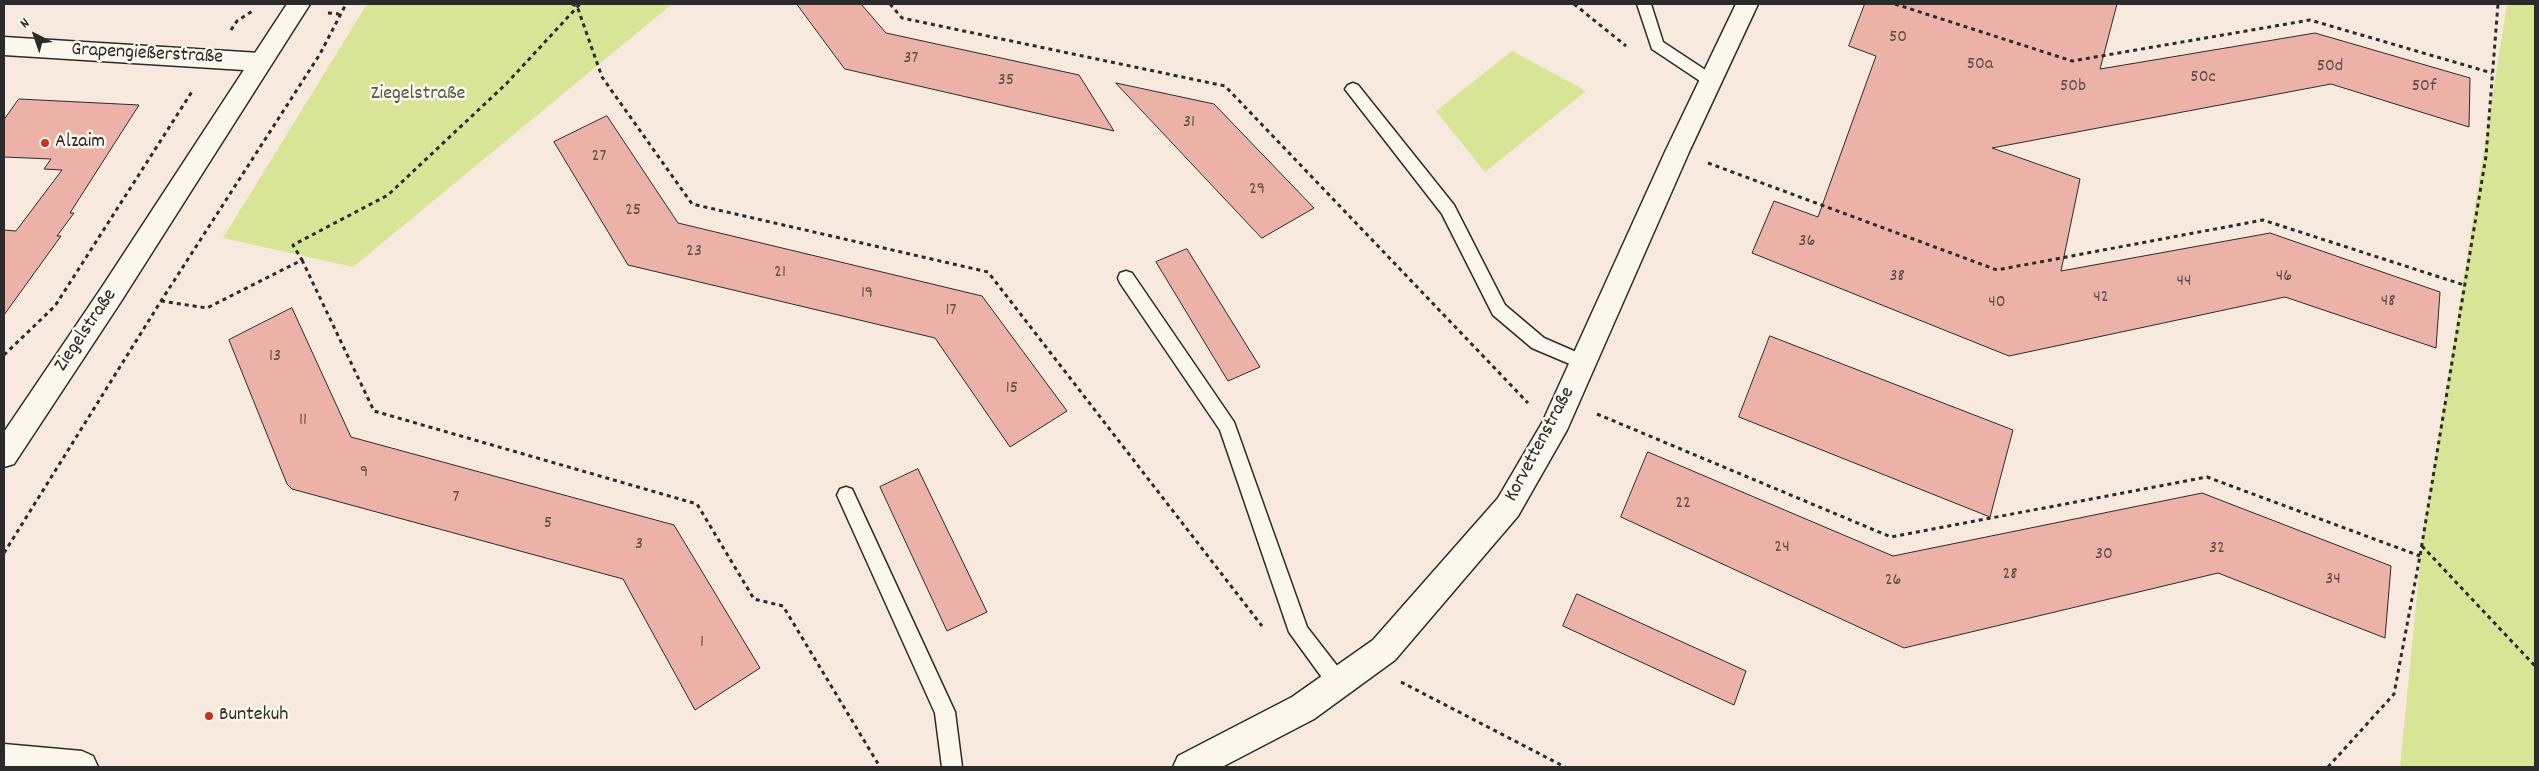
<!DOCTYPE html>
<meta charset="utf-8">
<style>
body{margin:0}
#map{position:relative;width:2539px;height:771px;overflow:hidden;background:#f8e9de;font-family:Dekko,sans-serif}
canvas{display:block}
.frame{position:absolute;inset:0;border:5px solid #2b2b2b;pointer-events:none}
.north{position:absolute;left:10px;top:10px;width:50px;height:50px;-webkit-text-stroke:4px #fbf7ec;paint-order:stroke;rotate:319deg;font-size:14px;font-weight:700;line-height:20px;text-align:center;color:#2b2b2b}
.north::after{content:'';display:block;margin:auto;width:18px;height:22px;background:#2b2b2b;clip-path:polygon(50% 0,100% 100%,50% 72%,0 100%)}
</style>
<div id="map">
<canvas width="2539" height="771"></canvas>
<div class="frame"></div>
<div class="north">N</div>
</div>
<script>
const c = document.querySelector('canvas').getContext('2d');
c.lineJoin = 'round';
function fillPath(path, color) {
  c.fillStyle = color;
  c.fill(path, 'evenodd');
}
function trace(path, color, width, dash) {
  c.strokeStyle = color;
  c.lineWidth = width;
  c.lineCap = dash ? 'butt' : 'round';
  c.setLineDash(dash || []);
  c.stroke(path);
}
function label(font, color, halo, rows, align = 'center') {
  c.font = font + ' Dekko,sans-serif';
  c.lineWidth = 5;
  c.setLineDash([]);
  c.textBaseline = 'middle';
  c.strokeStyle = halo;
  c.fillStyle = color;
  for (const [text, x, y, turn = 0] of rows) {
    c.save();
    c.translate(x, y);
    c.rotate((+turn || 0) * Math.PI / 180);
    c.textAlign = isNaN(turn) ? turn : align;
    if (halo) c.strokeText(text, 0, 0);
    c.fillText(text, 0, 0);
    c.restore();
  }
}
fillPath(new Path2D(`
 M367,4h305l-319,263 -130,-29z
 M2507,4h28v763h-135l23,-232z
 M1512,51l74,40 -101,81 -49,-61z`), '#d8e496');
const building = new Path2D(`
 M797,4h64l25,29 193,42 35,56 -269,-62z
 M1865,4h252l-17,65 215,-36 155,45 -1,49 -138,-43 -339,64 88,31 -19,92 209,-38 170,59 -4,56 -151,-51 -276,59 -257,-103 22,-52 44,16 58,-161 -27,-10z
 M1116,83l98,21 100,104 -52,30z
 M19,99l120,6 -69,108h4l-17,23h4l-57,79v-85l12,1 46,-61 -18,-1 7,-10 -47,-2v-37z
 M607,116l71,107 304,73 85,115 -57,36 -75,-109 -307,-73 -74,-123z
 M1187,249l73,118 -32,14 -72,-119z
 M292,308l59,129 323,88 86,143 -65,42 -72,-131 -331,-90 -5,-5 -58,-144z
 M1770,336l243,94 -23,87 -251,-100z
 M1648,452l245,104 309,-63 189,73 -6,72 -167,-65 -314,75 -283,-131z
 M918,469l69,143 -40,19 -67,-144z
 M1577,594l169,77 -12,34 -171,-79z`);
fillPath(building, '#ecb2a8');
trace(building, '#2b2b2b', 1);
const service = new Path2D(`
 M1637,4h14l12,38 53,35 3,4 -3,4h-10l-54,-36z
 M1353,83l5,2 96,120 51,100 39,33 46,20 3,5 -3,5 -6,2 -52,-22 -39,-33 -51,-101 -94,-121 -3,-4 3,-4z
 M1126,271l6,2 102,149 73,205 38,49 3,7 -3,7 -7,3 -7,-3 -42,-58 -69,-202 -100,-147 -2,-5 2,-5z
 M846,487l6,2 103,223 7,55h-20l-7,-54 -98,-218 3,-6z`);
const minor = new Path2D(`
 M1736,4h22l-69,148 -122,278 -49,86 -123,144 -81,59 -92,48h-49l5,-11 114,-59 81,-57 125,-142 44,-75 123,-271z
 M4,37l256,16 8,3 4,6 -4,6 -8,3 -256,-16z
 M4,744l78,7 11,5 5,11h-94z`);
const secondary = new Path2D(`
 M287,4h23l-190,299 -106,161 -10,3v-35l98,-145z`);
trace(service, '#2b2b2b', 3);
trace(minor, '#2b2b2b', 3);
trace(secondary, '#2b2b2b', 3);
trace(new Path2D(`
 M572,4l5,2 25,71 90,127 296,68 274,354
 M890,4l12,14 323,68 303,317
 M1574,4l52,42
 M1895,4l177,57 238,-41 182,53
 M328,13l11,1
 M231,30l6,-9 17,-11
 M1708,163l289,107 266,-50 201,65
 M302,260l72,151 323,93 57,95 29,7 97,161
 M161,301l46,7 95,-48 -9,-15 95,-50 119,-112 73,-79
 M4,355l51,-49 138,-216
 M1597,414l294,123 316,-60 213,79
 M2422,546l113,120
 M4,553l157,-252 159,-247 26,-50
 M1401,682l164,85
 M2328,767l66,-73 26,-138 66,-400 12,-152`), '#2b2b2b', 3, [4, 4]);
fillPath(service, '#fbf7ec');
fillPath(minor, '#fbf7ec');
fillPath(secondary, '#fbf7ec');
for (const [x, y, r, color] of [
 [45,143,5,"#c8321e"],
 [209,716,5,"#c8321e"]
]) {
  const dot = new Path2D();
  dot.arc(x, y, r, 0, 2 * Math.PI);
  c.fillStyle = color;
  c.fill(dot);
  trace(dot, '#fbf7ec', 2);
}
label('18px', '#5b4d4a', null, [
 ["50",1898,39],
 ["37",911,60],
 ["50a",1980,66],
 ["50d",2330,68],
 ["50c",2203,79],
 ["35",1006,82],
 ["50b",2073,88],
 ["50f",2424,88],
 ["31",1189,124],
 ["27",599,158],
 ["29",1257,191],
 ["25",633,212],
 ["36",1807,243],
 ["23",694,253],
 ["21",780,274],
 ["38",1897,278],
 ["46",2284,278],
 ["44",2184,283],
 ["19",867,295],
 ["42",2101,299],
 ["48",2388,303],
 ["40",1997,304],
 ["17",951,312],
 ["13",275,358],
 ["15",1012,390],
 ["11",303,422],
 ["9",364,474],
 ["7",456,499],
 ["22",1683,505],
 ["5",548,525],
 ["3",639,546],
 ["24",1782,549],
 ["32",2217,550],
 ["30",2104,556],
 ["28",2010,576],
 ["34",2333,581],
 ["26",1893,582],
 ["1",702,644]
]);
label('20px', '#2b2b2b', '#fbf7ec', [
 ["Grapengießerstraße",147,55,3],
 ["Ziegelstraße",87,331,-56],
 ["Korvettenstraße",1541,445,-62]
]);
label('20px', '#565946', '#fbf7ec', [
 ["Ziegelstraße",418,95]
]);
label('20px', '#2b2b2b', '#fbf7ec', [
 ["Alzaim",55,143],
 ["Buntekuh",219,716]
], 'left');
</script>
